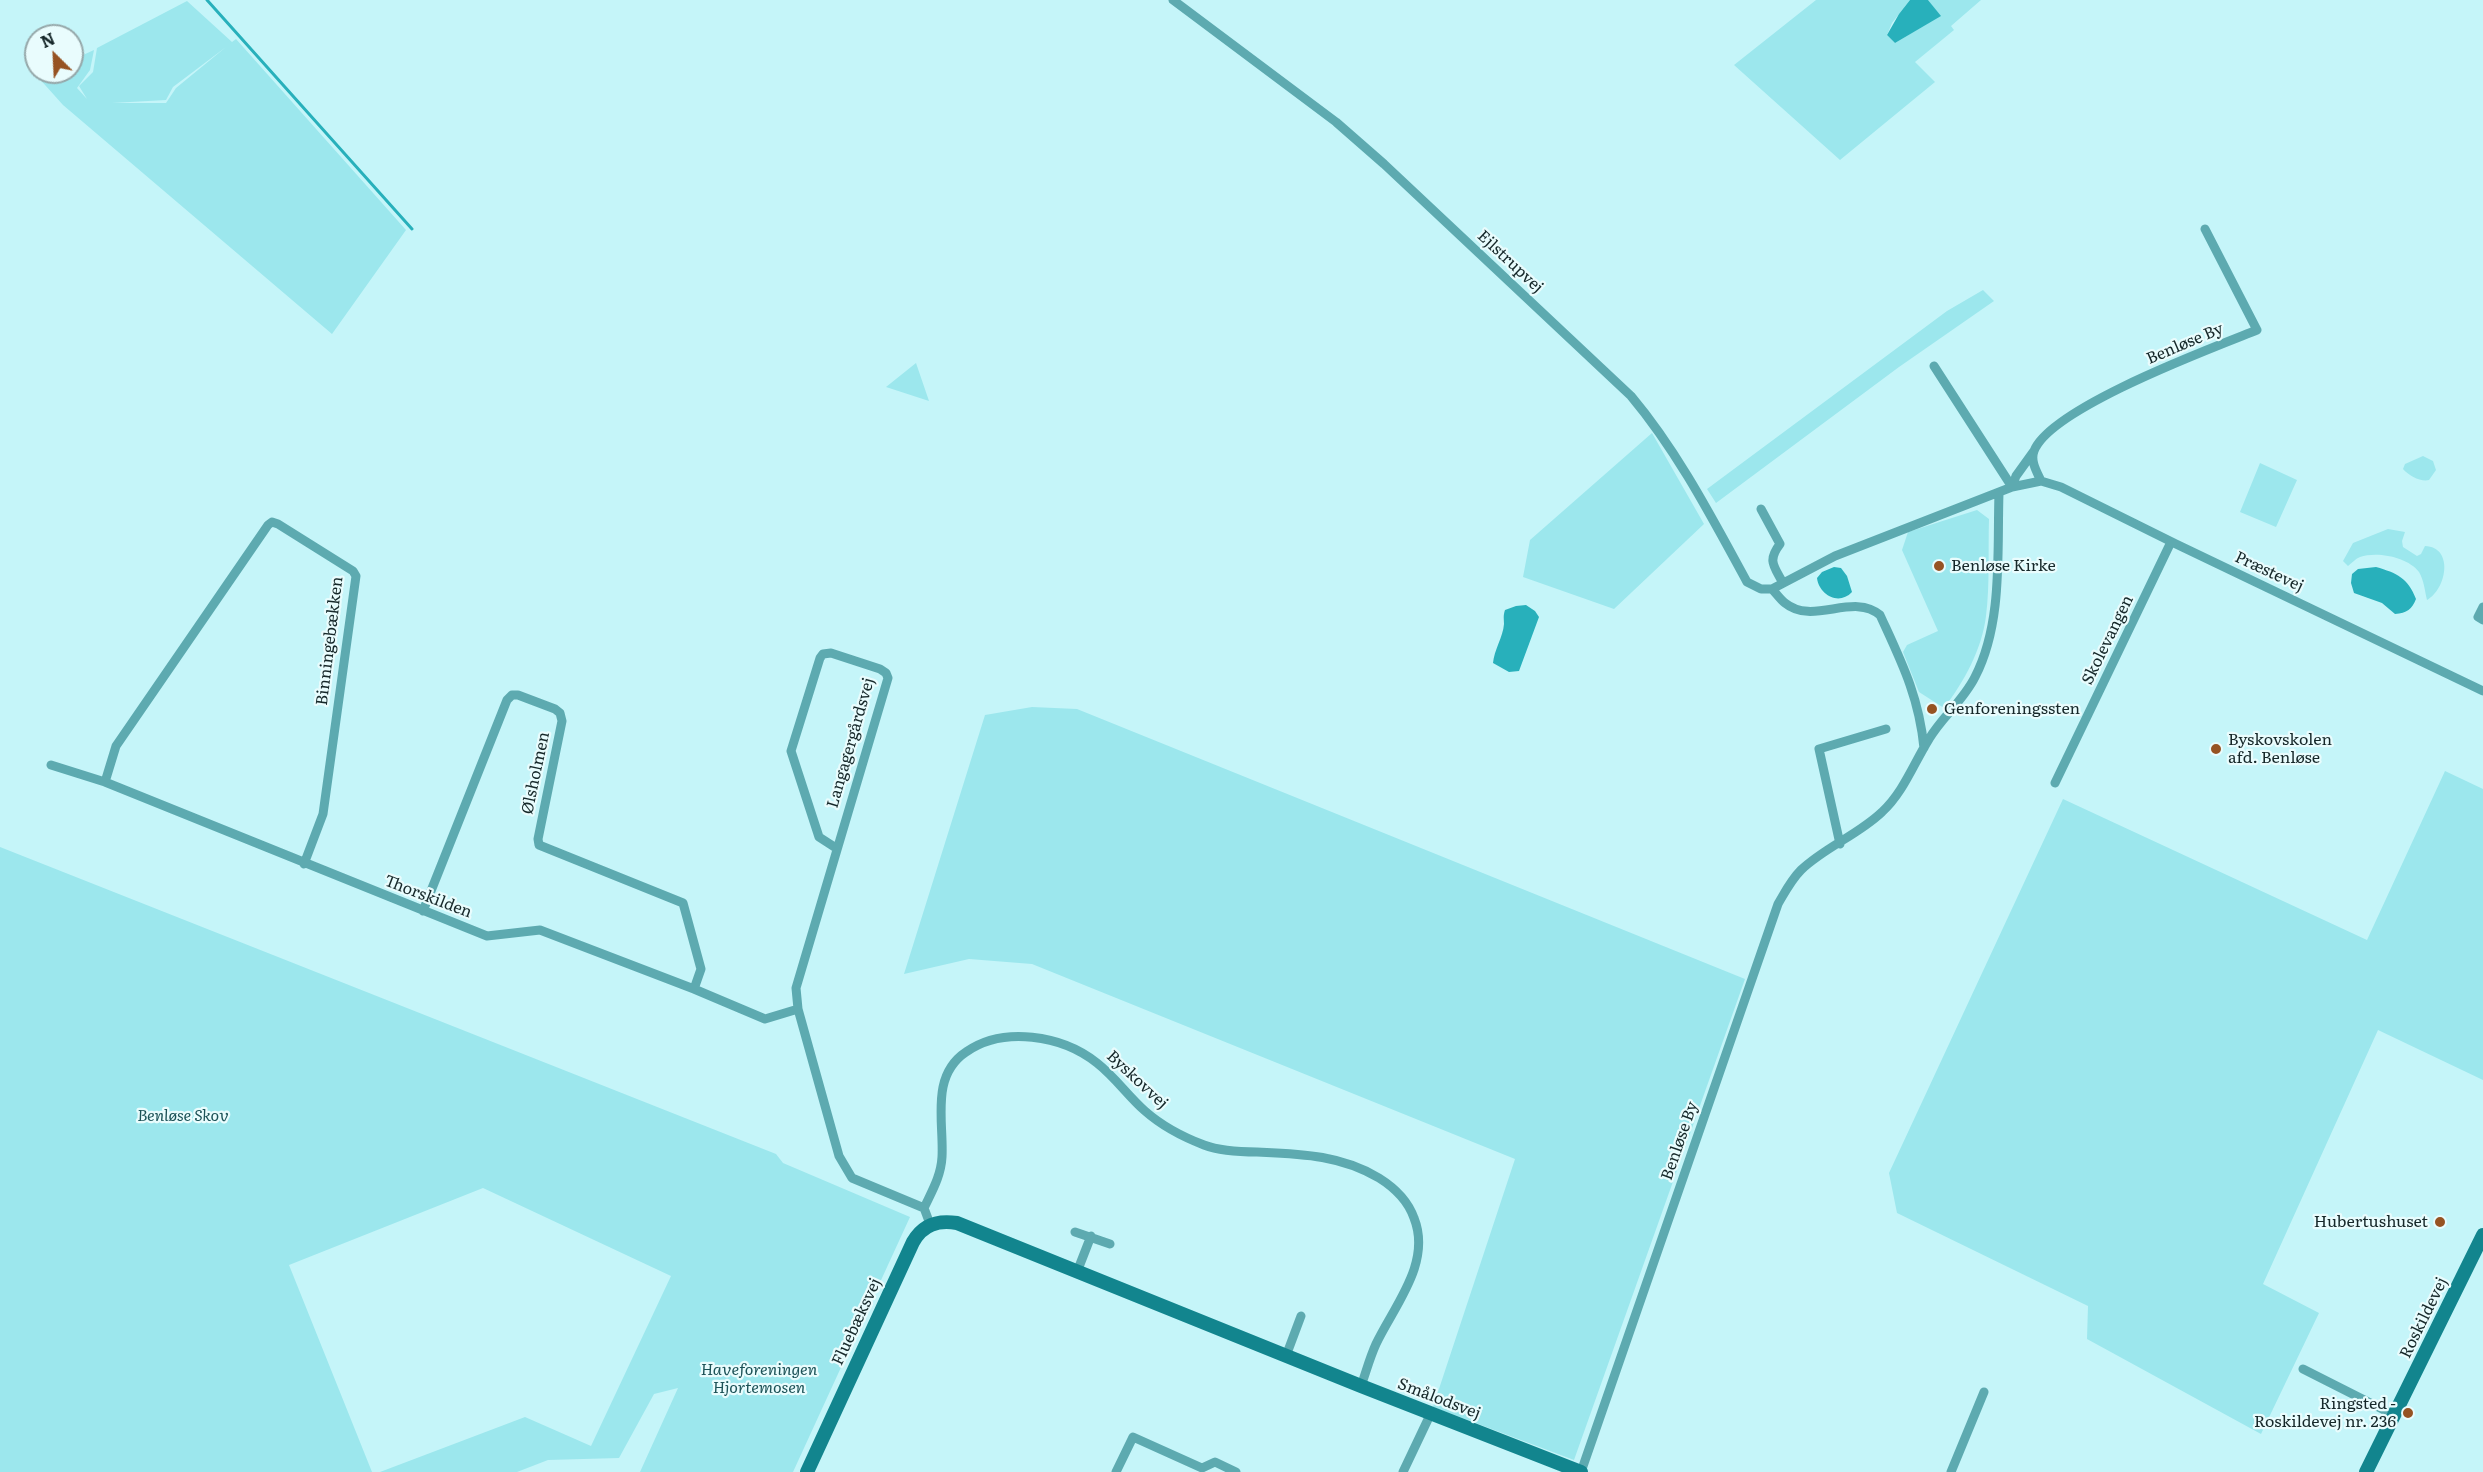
<!DOCTYPE html>
<meta charset="utf-8">
<style>
body{margin:0}
#map{position:relative;width:2483px;height:1472px;overflow:hidden;background:#c5f5f9;font-family:Literata,serif}
canvas{display:block}
.north{position:absolute;left:24px;top:24px;width:60px;height:60px;box-sizing:border-box;background:#e9fcfd;border:2px solid #95a7a9;border-radius:50%;rotate:336deg;font-size:16px;font-weight:700;line-height:24px;text-align:center;color:#16282a}
.north::after{content:'';display:block;margin:auto;width:21px;height:27px;background:#965323;clip-path:polygon(50% 0,100% 100%,50% 72%,0 100%)}
</style>
<div id="map">
<canvas width="2483" height="1472"></canvas>
<div class="north">N</div>
</div>
<script>
const c = document.querySelector('canvas').getContext('2d');
c.lineJoin = 'round';
function fillPath(path, color) {
  c.fillStyle = color;
  c.fill(path, 'evenodd');
}
function trace(path, color, width, dash) {
  c.strokeStyle = color;
  c.lineWidth = width;
  c.lineCap = dash ? 'butt' : 'round';
  c.setLineDash(dash || []);
  c.stroke(path);
}
function label(font, color, halo, rows, align = 'center') {
  c.font = font + ' Literata,serif';
  c.lineWidth = 4.5;
  c.setLineDash([]);
  c.textBaseline = 'middle';
  c.strokeStyle = halo;
  c.fillStyle = color;
  for (const [text, x, y, turn = 0] of rows) {
    c.save();
    c.translate(x, y);
    c.rotate((+turn || 0) * Math.PI / 180);
    c.textAlign = isNaN(turn) ? turn : align;
    if (halo) c.strokeText(text, 0, 0);
    c.fillText(text, 0, 0);
    c.restore();
  }
}
fillPath(new Path2D(`
 M1816,0h94l-18,23 -5,12 8,8 45,-27 -12,-16h53l-30,26 3,4 -39,32 20,20 -95,78 -106,-95z
 M187,1l45,41 4,-3 170,191 -74,104 -269,-229 -26,-29 8,-4h27v-12l22,-10 -4,20 -13,18 10,11 -8,-13 14,-14 4,-24zM226,47l-50,41 -10,15h-54l54,-3 7,-13z
 M1983,290l11,11 -95,66 -183,136 -9,-14 240,-178z
 M916,363l13,38 -43,-14z
 M1652,433l52,91 -90,85 -91,-32 7,-37z
 M2423,456l10,5 3,9 -7,10c-8,2 -20,-4 -26,-11l2,-5z
 M2260,463l37,17 -21,47 -36,-15z
 M1977,510l12,9c-1,32 1,66 -3,97 -4,33 -22,66 -42,92l-25,-16 -16,-40 4,-7 31,-14 -36,-81 6,-18z
 M2388,529l17,3 -3,9 1,6 14,9 4,-2 4,-8c29,1 22,43 2,54 -2,-8 -3,-20 -8,-28 -11,-15 -42,-21 -59,-15 -5,2 -8,6 -12,9l-5,-5 10,-18z
 M1032,707l45,2 668,270 -171,481 -141,-53 82,-248 -483,-195 -63,-5 -65,15 81,-259z
 M2445,771l38,18v291l-105,-50 -115,254 56,29 -58,121 -174,-95 1,-33 -191,-93 -8,-40 174,-374 304,141z
 M0,847l776,307 7,9 127,54 -117,255h-153l38,-84 -24,6 -35,64 -71,2 -31,12h-137l145,-55 66,29 80,-170 -188,-88 -194,77 83,207h-372z`), '#9ce7ed');
fillPath(new Path2D(`
 M1910,0h18l13,16 -46,27 -8,-8 12,-21z
 M1834,567l7,1 6,8 5,16c-13,14 -33,3 -35,-14l5,-6z
 M2376,567c21,6 32,11 40,32 -4,10 -9,14 -21,15l-13,-11 -28,-10 -3,-10 1,-9 6,-5z
 M1526,605l9,6 4,6 -20,54 -10,1 -16,-9c1,-13 10,-26 11,-39 0,-6 -1,-8 1,-14l11,-4z`), '#28b0bb');
trace(new Path2D(`
 M207,0l205,229`), '#28b0bb', 3);
trace(new Path2D(`
 M1173,0l163,122 48,42 247,232c47,56 81,122 116,186l14,7h11
 M1934,366l78,121
 M2041,481c-4,-9 -11,-20 -7,-30 16,-43 178,-103 223,-121l-52,-101
 M2012,487l4,-11 18,-25
 M1761,509l19,35c-13,17 -6,22 3,39
 M2483,607l-5,10 5,3
 M1924,748c-5,-52 -23,-87 -44,-133 -27,-23 -67,11 -95,-12 -5,-4 -9,-10 -13,-14l63,-33 177,-69 29,-6 20,6 115,57 307,147
 M51,765l54,17 382,154 53,-6 154,59 71,30 33,-10
 M105,782l11,-36 152,-221 4,-3 6,2 75,47 3,5 -33,238 -19,50
 M2055,783l116,-241
 M1840,844l-21,-95 67,-20
 M836,848l-17,-11 -28,-86 29,-93 3,-4 8,-1 49,16 6,4 2,5 -92,310 2,21 41,147 13,22 72,30
 M423,911l84,-211 5,-5h6l37,14 5,4 2,8 -24,118 1,6 144,58 18,66 -7,20
 M930,1224l-6,-16c8,-17 17,-32 18,-51 2,-35 -12,-81 24,-105 37,-26 96,-17 131,11 18,14 31,33 48,48 17,15 38,26 59,34 16,6 36,7 53,7 44,2 84,3 122,26 16,10 29,23 35,40 18,45 -20,88 -38,126 -6,13 -10,28 -15,42
 M1075,1232l35,12
 M1077,1272l14,-36
 M1286,1356l15,-40
 M2303,1369l91,46
 M1116,1472l17,-35 69,31 13,-6 21,10
 M1403,1472l28,-59
 M1581,1472l197,-568c7,-12 13,-24 23,-34 24,-23 57,-35 81,-58 21,-19 32,-49 47,-73 13,-22 34,-38 46,-62 28,-54 22,-124 24,-184
 M1951,1472l33,-80`), '#5daab0', 9);
trace(new Path2D(`
 M807,1472l106,-230c10,-18 25,-22 44,-19l404,163 220,86
 M2366,1472l117,-237`), '#12858e', 14);
for (const [x, y, r, color] of [
 [1939,566,6,"#965323"],
 [1932,709,6,"#965323"],
 [2216,749,6,"#965323"],
 [2440,1222,6,"#965323"],
 [2408,1413,6,"#965323"]
]) {
  const dot = new Path2D();
  dot.arc(x, y, r, 0, 2 * Math.PI);
  c.fillStyle = color;
  c.fill(dot);
  trace(dot, '#e9fcfd', 2);
}
label('16px', '#16282a', '#e9fcfd', [
 ["Ejlstrupvej",1510,262,43],
 ["Benløse By",2185,344,-23],
 ["Præstevej",2269,572,25],
 ["Skolevangen",2108,640,-64],
 ["Binningebækken",330,641,-83],
 ["Langagergårdsvej",851,743,-74],
 ["Ølsholmen",536,773,-78],
 ["Thorskilden",428,897,21],
 ["Byskovvej",1137,1080,43],
 ["Benløse By",1680,1141,-71],
 ["Roskildevej",2424,1318,-64],
 ["Fluebæksvej",857,1322,-65],
 ["Smålodsvej",1439,1399,21]
]);
label('16px', '#16282a', '#e9fcfd', [
 ["Benløse Kirke",1951,566],
 ["Genforeningssten",1944,709],
 ["Byskovskolen",2228,740],
 ["afd. Benløse",2228,758],
 ["Hubertushuset",2428,1222,"right"],
 ["Ringsted -",2396,1404,"right"],
 ["Roskildevej nr. 236",2396,1422,"right"]
], 'left');
label('italic 16px', '#1c5257', '#e9fcfd', [
 ["Benløse Skov",183,1116],
 ["Haveforeningen",759,1370],
 ["Hjortemosen",759,1388]
]);
</script>
